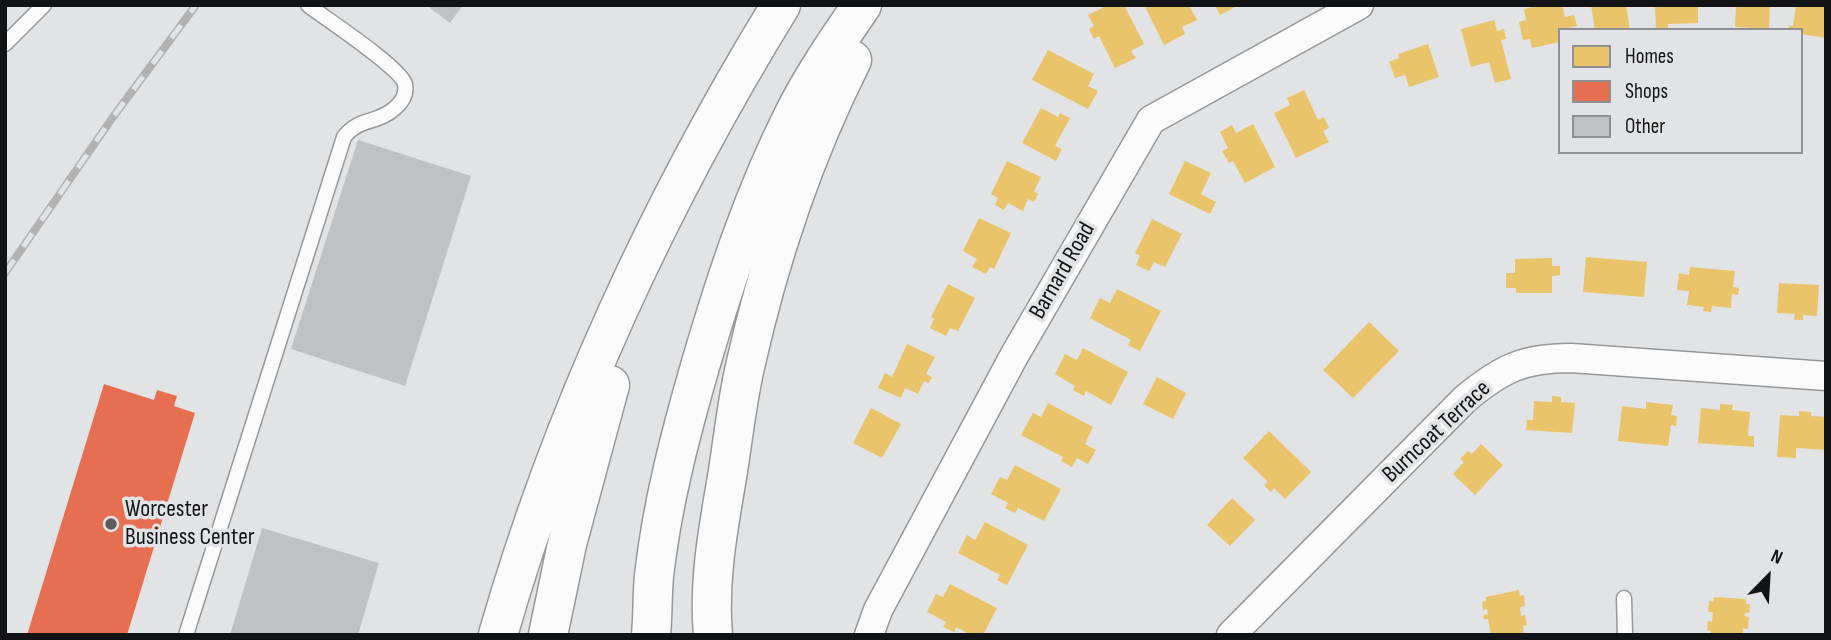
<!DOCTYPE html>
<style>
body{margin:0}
#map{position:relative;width:1831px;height:640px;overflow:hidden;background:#e2e3e5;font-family:"Sofia Sans Condensed",sans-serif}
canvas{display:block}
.frame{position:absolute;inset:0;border:7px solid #121314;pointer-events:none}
.legend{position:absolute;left:1558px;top:28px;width:245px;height:126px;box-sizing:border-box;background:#e1e3e6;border:2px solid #8e9092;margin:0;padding:9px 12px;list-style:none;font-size:21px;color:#121314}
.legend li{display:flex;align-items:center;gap:14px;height:35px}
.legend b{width:35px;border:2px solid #8e9092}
.north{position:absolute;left:1733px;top:542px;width:70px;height:70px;-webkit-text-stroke:5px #e1e3e6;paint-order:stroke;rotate:24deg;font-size:19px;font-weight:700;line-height:28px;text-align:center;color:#121314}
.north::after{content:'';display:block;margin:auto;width:24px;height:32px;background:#121314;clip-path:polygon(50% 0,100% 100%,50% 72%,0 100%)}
</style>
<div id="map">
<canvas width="1831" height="640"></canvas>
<div class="frame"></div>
<ul class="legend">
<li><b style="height:19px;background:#e9c46a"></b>Homes</li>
<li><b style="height:19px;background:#e76f51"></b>Shops</li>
<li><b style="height:19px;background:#c0c1c2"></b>Other</li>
</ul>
<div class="north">N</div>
</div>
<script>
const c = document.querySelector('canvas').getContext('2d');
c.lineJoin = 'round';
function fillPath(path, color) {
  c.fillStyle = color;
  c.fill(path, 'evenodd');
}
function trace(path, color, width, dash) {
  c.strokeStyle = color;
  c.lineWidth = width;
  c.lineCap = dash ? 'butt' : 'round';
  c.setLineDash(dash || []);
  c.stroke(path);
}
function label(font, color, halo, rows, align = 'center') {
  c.font = font + ' "Sofia Sans Condensed",sans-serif';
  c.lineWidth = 7;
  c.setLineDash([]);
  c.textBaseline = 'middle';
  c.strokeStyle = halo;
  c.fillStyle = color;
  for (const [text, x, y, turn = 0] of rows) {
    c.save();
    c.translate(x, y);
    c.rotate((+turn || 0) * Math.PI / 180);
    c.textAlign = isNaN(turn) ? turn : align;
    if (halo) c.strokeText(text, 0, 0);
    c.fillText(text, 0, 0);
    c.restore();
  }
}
fillPath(new Path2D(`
 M1108,5h16l20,39 -13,7 5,7 -21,10 -16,-32 -5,3 -5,-10 5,-3 -6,-11z
 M1144,5h45l8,15 -15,7 3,7 -21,11z
 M1215,5h24l-19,10z
 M1542,5h20l3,12 9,-2 3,11 -17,4v12l-28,6 -2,-9 -7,1 -4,-18 7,-2 -2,-11z
 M1591,5h35l4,25h-35z
 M1655,5h43v18l-30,1v5l-12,1z
 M1736,5h34l-1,24 -34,-2z
 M1796,5h30v33l-25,-4v-4h-13l1,-4h4z
 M1494,20l3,11 7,-2 2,10 -5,1 10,39 -16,4 -6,-21 -18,5 -10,-38z
 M1428,44l11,33 -30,10 -4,-12 -10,3 -6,-16 10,-4 -1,-4z
 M1048,50l46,24 -6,12 10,5 -10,18 -56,-29z
 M1304,90l14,30 6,-3 5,11 -6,3 6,11 -33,16 -22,-45 16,-8 -3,-7z
 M1041,108l17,9 2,-4 10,5 -15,28 7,3 -6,12 -34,-18z
 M1253,124l22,43 -30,16 -12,-22 -4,2 -7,-12 6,-3 -8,-16 12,-7 4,8z
 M1007,161l34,16 -7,14 4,3 -4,8 -6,-3 -5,12 -15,-8 -4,7 -9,-5 3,-7 -7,-4z
 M1185,161l26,12 -10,21 15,8 -6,12 -41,-20z
 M979,218l32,15 -17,36 -4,-2 -4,7 -14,-7 5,-8 -14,-8z
 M1152,219l30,15 -17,33 -11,-5 -5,9 -13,-6 4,-9 -5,-3z
 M1586,257l61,5 -3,35 -61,-5z
 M1552,258v8h8v9l-8,1v17h-36v-5h-10v-15h9v-14z
 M1690,267l45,4 -2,16 6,1 -1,7 -6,-1 -1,14 -19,-2 -1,6 -8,-1 1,-4 -17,-2 2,-14 -12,-1 2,-17 10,2z
 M1779,283l40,2 -2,31 -14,-1v5h-9l1,-6 -18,-1z
 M948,284l27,14 -17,33 -8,-3 -4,8 -16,-8 4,-9 -3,-2z
 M1117,289l44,22 -21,40 -12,-6 3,-5 -41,-22 10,-20 10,5z
 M1369,322l30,29 -46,47 -30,-28z
 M907,344l28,13 -9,17 6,3 -3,6 -5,-2 -6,13 -13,-6 -4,10 -23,-10 7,-15 7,4z
 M1083,348l45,24 -17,33 -25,-14 -2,5 -11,-6 2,-4 -20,-12 10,-20 12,6z
 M1157,377l29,16 -13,26 -30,-15z
 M1552,396l9,1v5l14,1 -3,30 -46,-3 1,-10h6l1,-19 18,1z
 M1646,402l27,3 -2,10 6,1 -1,10 -5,-1 -3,21 -50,-5 4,-35 24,3z
 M1048,403l45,24 -8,17 11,6 -8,14 -11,-6 -5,9 -11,-6 2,-4 -42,-22 12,-22 8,4z
 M1720,404l13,1 -1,5 18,2 -2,24h6v11l-56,-4 3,-35 19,2z
 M871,408l30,16 -19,34 -29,-15z
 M1799,411l12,1v4l15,1v33l-30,-2v10l-19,-1 3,-42 19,1z
 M1269,431l42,41 -26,27 -11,-11 -3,4 -7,-7 4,-3 -25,-24z
 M1481,444l22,21 -28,30 -22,-21 11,-12 -4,-3 8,-8 4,3z
 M1015,465l46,24 -17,32 -26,-13 -3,5 -10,-5 3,-5 -17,-9 9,-17 7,3z
 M1232,498l23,22 -25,26 -23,-21z
 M985,522l43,23 -21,40 -10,-5 3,-5 -42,-22 9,-18 8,5z
 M950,584l47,24 -14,27h-12l-15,-8 -2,5 -11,-5 3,-5 -19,-10 9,-18 7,3z
 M1519,590l1,6 4,-1 1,11 -5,1 1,9 4,-1 2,10 -4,1 1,9h-33l-3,-16h-4l-1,-4 5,-1 -1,-5 -4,1 -1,-8 4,-1v-4z
 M1714,597l32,2v5h4l-1,9h-4l-1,3 5,1 -1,12 -5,-1v7h-32v-4l-4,-1 1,-9 4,1 1,-10h-5l1,-11 4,1z`), '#e9c46a');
fillPath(new Path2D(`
 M104,384l50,16 3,-10 20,6 -3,10 21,7 -68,222h-100z`), '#e76f51');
fillPath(new Path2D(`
 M426,5h37l-13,18z
 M358,140l113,36 -66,210 -114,-37z
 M262,528l117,35 -21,72h-128z`), '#c0c1c2');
const lane = new Path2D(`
 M5,44l39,-39
 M1624,598l1,37
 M186,635l158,-498c15,-20 34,-13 51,-29 7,-6 12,-14 10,-24 -5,-17 -79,-65 -97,-79`);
const street = new Path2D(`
 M869,635l9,-25 136,-254 137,-236 208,-115
 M1231,635l234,-236c36,-30 58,-41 106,-41l255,18`);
const highway = new Path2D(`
 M498,635c63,-220 163,-435 283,-630
 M548,635l19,-91 43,-159
 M651,635c2,-20 1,-39 3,-59 8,-72 27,-144 47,-213 25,-85 53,-170 93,-249 19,-38 44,-74 68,-109
 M713,635c-5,-56 6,-110 15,-164 5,-33 9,-67 16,-100 24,-108 58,-212 108,-311`);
trace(lane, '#979899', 17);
trace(street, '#979899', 31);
trace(highway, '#979899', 41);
trace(lane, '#fbfbfb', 14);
trace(street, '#fbfbfb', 28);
trace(highway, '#fbfbfb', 38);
const rail = new Path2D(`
 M5,273l108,-156 83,-112`);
trace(rail, '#b2b2b2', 8);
trace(rail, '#e1e3e6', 5, [16]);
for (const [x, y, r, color] of [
 [111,524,7,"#5b5c5d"]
]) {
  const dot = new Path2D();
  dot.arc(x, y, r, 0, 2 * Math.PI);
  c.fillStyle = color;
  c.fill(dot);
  trace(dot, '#e1e3e6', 2.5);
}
label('24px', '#121314', '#e1e3e6', [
 ["Barnard Road",1063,271,-60],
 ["Burncoat Terrace",1437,432,-43]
]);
label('24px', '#121314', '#e1e3e6', [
 ["Worcester",125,510],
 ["Business Center",125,538]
], 'left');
</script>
